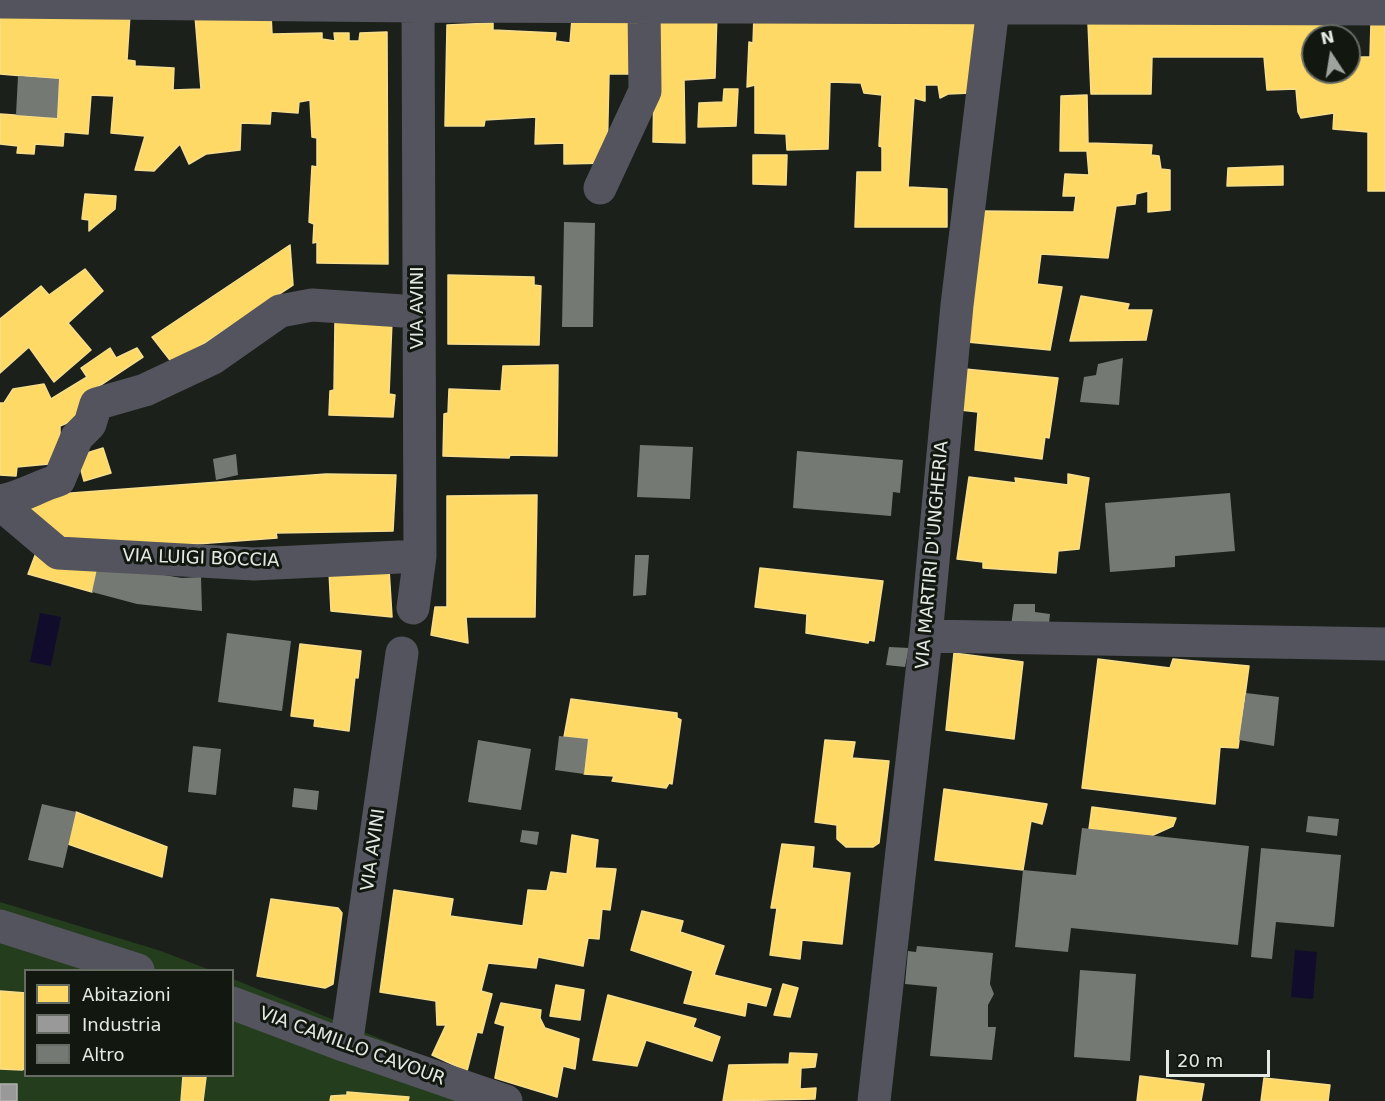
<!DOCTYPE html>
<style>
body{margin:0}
#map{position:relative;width:1385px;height:1101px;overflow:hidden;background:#1c201b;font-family:"DejaVu Sans",sans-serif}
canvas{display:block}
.legend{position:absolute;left:24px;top:969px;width:210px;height:108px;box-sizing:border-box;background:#121810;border:2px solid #666c64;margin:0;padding:8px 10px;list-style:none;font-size:18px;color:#e4e9e3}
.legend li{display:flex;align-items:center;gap:12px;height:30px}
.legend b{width:30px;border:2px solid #666c64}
.north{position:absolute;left:1301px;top:24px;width:60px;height:60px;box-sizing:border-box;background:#121810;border:2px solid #666c64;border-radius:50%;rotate:348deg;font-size:16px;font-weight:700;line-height:24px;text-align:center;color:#e4e9e3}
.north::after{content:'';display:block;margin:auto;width:21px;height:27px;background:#9ea39d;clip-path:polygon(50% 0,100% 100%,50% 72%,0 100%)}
.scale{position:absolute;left:1166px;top:1050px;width:104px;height:27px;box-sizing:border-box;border:3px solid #e4e9e3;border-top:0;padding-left:8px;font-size:18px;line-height:21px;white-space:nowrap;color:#e4e9e3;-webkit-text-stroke:4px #121810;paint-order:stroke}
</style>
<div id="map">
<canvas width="1385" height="1101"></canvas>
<ul class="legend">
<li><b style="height:16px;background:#ffd966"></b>Abitazioni</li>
<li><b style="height:16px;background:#999"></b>Industria</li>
<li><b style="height:16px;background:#757974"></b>Altro</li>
</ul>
<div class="north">N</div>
<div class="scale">20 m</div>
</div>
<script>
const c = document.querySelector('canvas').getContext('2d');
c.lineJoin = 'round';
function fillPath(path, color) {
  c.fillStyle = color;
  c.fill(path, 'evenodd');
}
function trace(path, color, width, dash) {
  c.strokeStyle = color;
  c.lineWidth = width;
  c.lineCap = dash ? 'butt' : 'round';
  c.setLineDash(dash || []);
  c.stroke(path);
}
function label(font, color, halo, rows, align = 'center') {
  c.font = font + ' "DejaVu Sans",sans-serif';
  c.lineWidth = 6;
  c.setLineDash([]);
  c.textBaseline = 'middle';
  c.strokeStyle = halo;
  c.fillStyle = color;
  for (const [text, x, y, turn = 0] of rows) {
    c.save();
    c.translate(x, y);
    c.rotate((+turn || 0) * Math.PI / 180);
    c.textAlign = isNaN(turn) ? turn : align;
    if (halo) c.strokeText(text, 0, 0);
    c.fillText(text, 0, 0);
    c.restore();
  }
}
fillPath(new Path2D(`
 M0,902l161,49 49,19h-184v106h206l1,-97 254,103 35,19h-522z`), '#243d1c');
fillPath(new Path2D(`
 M40,613l21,4 -10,49 -21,-4z
 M1295,950l22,2 -4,47 -22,-2z`), '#110c2c');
const homes = new Path2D(`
 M0,11l130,3 -3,46 8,1v5l39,2 -1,22 28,-1 -6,-73 76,-1 1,19 50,-1v6l13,2 -1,-8h15v8h10l1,-8 27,-1 1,232 -71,-1v-21l-4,1 1,-19 -5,-2 3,-56 5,1v-29l-5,-1 -2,-37 -11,2 -1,11 -27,-2 -1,13 -29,-1 -1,27 -34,4 -17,10 -9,-20 -26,27 -19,-1 10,-34 -34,-3 3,-37 -23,-1 -3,39 -24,-2 -1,14 -28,-2 -1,10 -17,-1 1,-7 -18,-2v-30l57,4 2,-39 -59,-5z
 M717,13l-2,65 -31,2 1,63 -32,-1 2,-125z
 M638,15l-4,59h-25l-2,89 -43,1v-21l-29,1 1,-27 -51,3 -1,6h-39l2,-101 46,-2v7l63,3 -1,8 15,2 2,-24z
 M754,16l222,5 -5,72 -23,1 -8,4 -2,-13h-13v16l-11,-3 -6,89 39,2v38h-92l2,-55h25v-25l-3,-1 3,-51 -18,-2 -3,-10 -31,-1 -2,67 -41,1 -1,-16 -31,-1v-48l-8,2 2,-45 4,1z
 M1334,22l-1,14h-20v36h36v-15h21l1,-34h14v168h-17v-59l-35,-3 1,-16 -33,5 -3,-6 -2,-23 -29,1 -3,-33h-112l-1,37h-60l-3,-71z
 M724,89h14l-2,37 -38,1 1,-24 24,-1z
 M1087,95l1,48 64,2 -1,10 8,1 2,13 9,1v40l-22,2v-21l-12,3 -1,10 -19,2 -8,52 -67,-4 -4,30 25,3 -12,63 -83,-8 15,-131 92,1 2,-16h-13l2,-22 24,1 -2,-24h-27l1,-55z
 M753,155h34l-1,30 -33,-1z
 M1283,166v19l-56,1 1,-18z
 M85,194l31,2 -1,13 -26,22v-11l-7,-1z
 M290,245l3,40 -120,79 -21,-27z
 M85,269l18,22 -35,32 23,27 -37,32 -25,-35 -29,26v-54l41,-33 8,9z
 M448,275l86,2v8l7,1 -2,59 -91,-1z
 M1081,296l48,8 -2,6h25l-6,30 -76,1z
 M335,321h57l-3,73 6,1 -2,22 -64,-2 1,-24 4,-1z
 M110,348l6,10 21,-10 6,9 -62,41 5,17 -26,11v37l-43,4 -1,9 -16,-1v-72h4l9,-14 31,-5 7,15 36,-22 -6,-9z
 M558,365l-1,91 -47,-1 -1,3 -66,-2 1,-42 4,-1 1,-24 52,2 2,-25z
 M965,369l93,9 -9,60 -4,-1 -3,22 -67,-9 3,-38 -18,-2z
 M103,448l8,25 -27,8 -7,-25z
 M326,474l70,1 -3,56 -117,2 1,5 -147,11 -71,-4 -33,-24 5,-25z
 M1068,474l21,4 -10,71 -21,2 -2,22 -73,-5v-6l-26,-3 12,-82 47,6 -1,-5 53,7z
 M537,495l-2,122h-69l2,26 -37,-8 4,-28h12v-111z
 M39,545l59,19 -6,28 -64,-18z
 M760,568l123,13 -9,60 -5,-1 -1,3 -62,-10 1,-19 -52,-7z
 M389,569l3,48 -61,-6 -2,-40z
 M300,644l61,7 -3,27 -3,-1 -6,54 -35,-5 1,-7 -24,-3z
 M954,653l69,9 -9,77 -68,-9z
 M1098,659l72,9 3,-9 76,7 -11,82 -18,-1 -5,57 -133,-16z
 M571,699l106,14v5l4,2 -9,64 -3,-1 -3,5 -54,-7 2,-5 -30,-2 4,-35 -24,-2z
 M825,740l30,2 -3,16 37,3 -10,82 -6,4h-27l-9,-8v-14l-22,-3z
 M944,789l103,15 -5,20 -11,-3 -8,49 -88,-10z
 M1092,807l84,11 -3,8 -22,10 -62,-7z
 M76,812l91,35 -5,30 -94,-33z
 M572,835l26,5 -3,28 21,1 -6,41 -8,-1 -3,30 -11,-1 -5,28 -45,-9 -2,11 -48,-5 -7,28 11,3 -10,39 -5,-1 -10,39 -35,-16 14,-30h-9l-1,-24 -56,-9 14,-102 59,9 -3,17 73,10 5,-36 19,1 4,-19 16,2z
 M782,844l32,3 -2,21 38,5 -8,71 -40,-4 -2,19 -30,-4 7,-47h-6z
 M271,899l67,9 4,5 -9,71 -8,4 -68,-12z
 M642,911l41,10 -3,11 44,14 -10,29 57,14 -5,17 -19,-4 -2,14 -61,-13 9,-32 -62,-21z
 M783,984l15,4 -8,29 -16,-2z
 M556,985l28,5 -4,30 -30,-4z
 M0,991l26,2v75l-4,2 -22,-1z
 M608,995l88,24 -3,8 27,10 -8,24 -66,-21 -9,26 -44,-6z
 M501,1003l40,7 -1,8 5,10 34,11 -4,30 -12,-3 -6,31 -62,-19 10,-52 -10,-3z
 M790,1053l27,1 -2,13 -14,1 -1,21 16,-1 -1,11 -92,2 6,-36 60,-1z
 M183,1076l23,1 -3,24h-22z
 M1140,1076l64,8 -3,17h-64z
 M1264,1078l66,7 -2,16h-67z
 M347,1092l62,5 -1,4h-78l1,-5 16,-1z`);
fillPath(homes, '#ffd966');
trace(homes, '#f7de8c', 1.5);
const industry = new Path2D(`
 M0,1084h17v17h-17z`);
fillPath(industry, '#999');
trace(industry, '#b0b1af', 1.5);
fillPath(new Path2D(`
 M18,76l41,3 -2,39 -41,-3z
 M564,222l31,1 -2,104h-31z
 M1123,358l-4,47 -39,-3 4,-25 12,-2 2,-11z
 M640,445l53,2 -3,52 -53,-2z
 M797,451l106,9 -3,33 -7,-1 -2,24 -98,-8z
 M236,454l2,21 -22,5 -3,-21z
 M1230,493l5,58 -60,5v11l-65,5 -5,-69z
 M635,555h14l-3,40 -13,1z
 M98,564l84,14 19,-1 1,34 -65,-7 -45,-12z
 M1014,604h21v8l15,2 -2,19h-38z
 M227,633l64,8 -9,70 -64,-9z
 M889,647l20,1 -4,19 -19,-2z
 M1246,693l33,4 -5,49 -35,-6z
 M559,736l29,3 -4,35 -29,-4z
 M478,740l53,9 -10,61 -53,-8z
 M193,746l28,3 -5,46 -28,-3z
 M294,788l25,3 -2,19 -25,-3z
 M42,804l34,8 -13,56 -35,-8z
 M1308,816l31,3 -2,17 -31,-4z
 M1082,828l167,18 -11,99 -167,-17 -3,24 -53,-5 8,-77 53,5z
 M522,830l17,2 -2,13 -17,-3z
 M1261,848l80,7 -7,72 -58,-5 -4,37 -21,-2z
 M917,946l76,7 -3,31 4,10 -6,11v22h8l-4,33 -62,-4 7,-69 -32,-3 3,-33 8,1z
 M1080,970l56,4 -6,87 -56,-4z`), '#757974');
trace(new Path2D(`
 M0,2l418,4 967,3
 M600,188l45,-97 -1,-85
 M0,501c21,-3 38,-15 59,-21l18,-43 13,-13 6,-20 49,-14 68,-32 67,-47 32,-6 106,7
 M0,504l58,49 196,11 166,-8
 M413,608l7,-52 -2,-556
 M926,636l459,8
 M0,926l138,44
 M232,1003l114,43 160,55
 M346,1046l56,-393
 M874,1101l52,-465 31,-331 36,-297`), '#53545d', 33);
label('18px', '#e4e9e3', '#121810', [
 ["VIA AVINI",418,308,-90],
 ["VIA MARTIRI D'UNGHERIA",933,555,-85],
 ["VIA LUIGI BOCCIA",201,559,2],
 ["VIA AVINI",374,850,-82],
 ["VIA CAMILLO CAVOUR",352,1047,20]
]);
</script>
